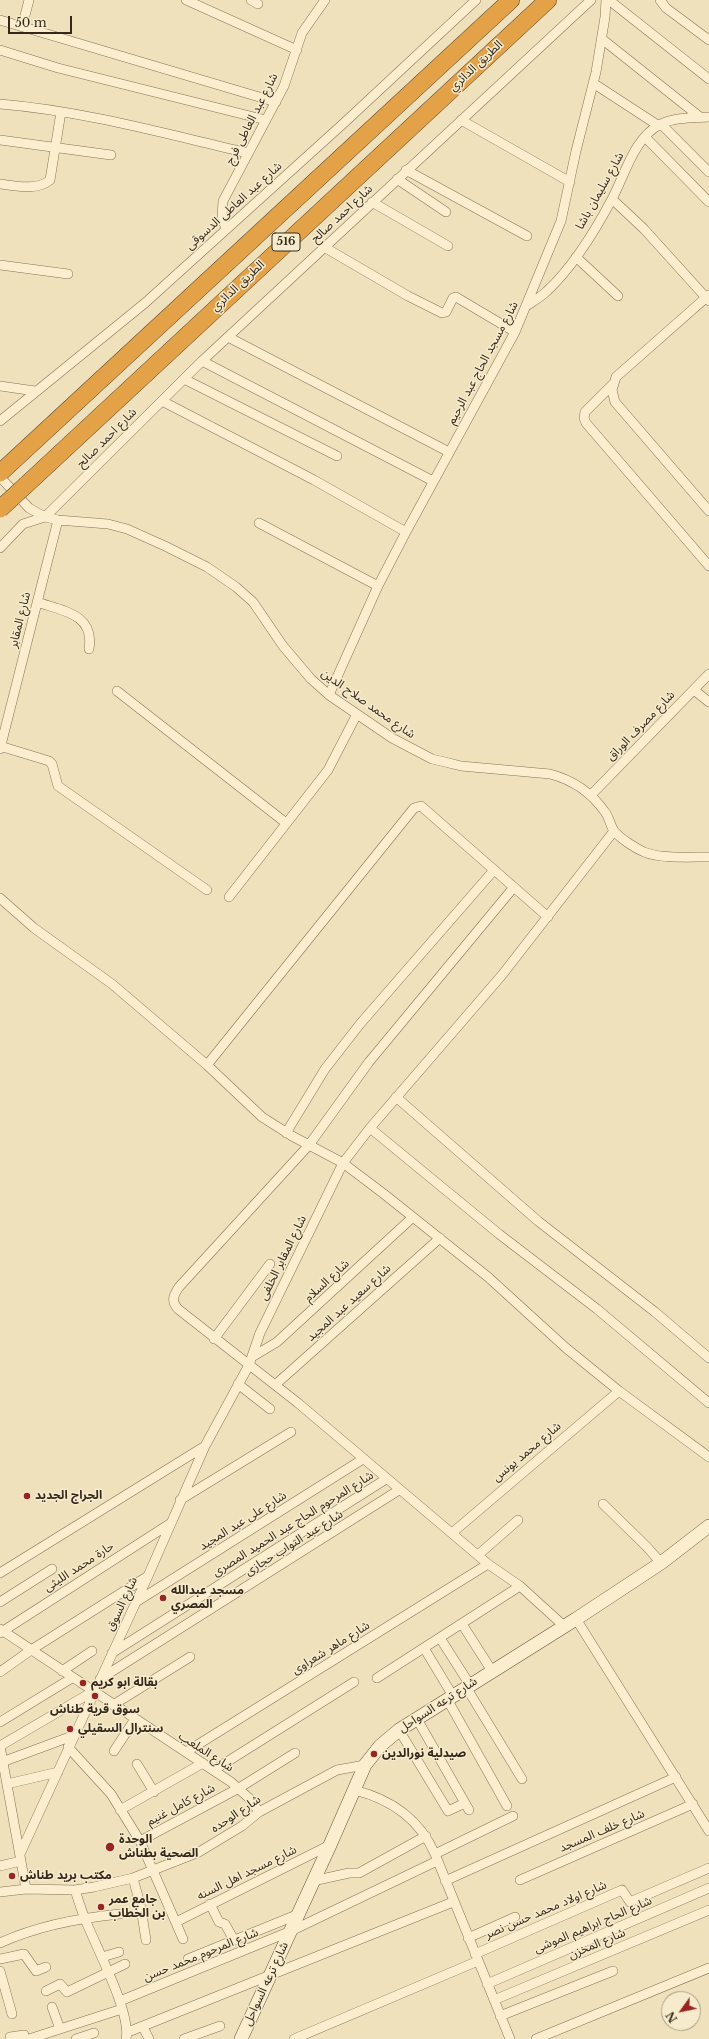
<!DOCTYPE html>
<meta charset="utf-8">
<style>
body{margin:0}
#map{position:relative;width:709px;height:2039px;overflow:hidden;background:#efe1bc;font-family:"Libre Baskerville",serif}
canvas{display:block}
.north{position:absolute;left:661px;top:1991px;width:40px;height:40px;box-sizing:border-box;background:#f6ebcc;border:1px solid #a99d85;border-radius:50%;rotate:237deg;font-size:11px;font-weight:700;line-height:16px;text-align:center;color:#35281b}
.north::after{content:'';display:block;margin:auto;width:14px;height:18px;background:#982523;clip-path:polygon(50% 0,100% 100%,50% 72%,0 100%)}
.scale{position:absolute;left:8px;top:16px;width:64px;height:18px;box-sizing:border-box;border:2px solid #35281b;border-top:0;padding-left:5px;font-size:12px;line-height:14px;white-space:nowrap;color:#35281b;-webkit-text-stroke:3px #f6ebcc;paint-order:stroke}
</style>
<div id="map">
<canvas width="709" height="2039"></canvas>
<div class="north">N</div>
<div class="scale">50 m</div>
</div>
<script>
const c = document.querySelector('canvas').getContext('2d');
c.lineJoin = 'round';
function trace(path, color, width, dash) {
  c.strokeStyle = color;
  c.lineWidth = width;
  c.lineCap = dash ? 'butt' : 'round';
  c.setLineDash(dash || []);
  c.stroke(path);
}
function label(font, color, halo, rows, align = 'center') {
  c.font = font + ' "Libre Baskerville","Noto Sans Arabic",serif';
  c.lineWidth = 3;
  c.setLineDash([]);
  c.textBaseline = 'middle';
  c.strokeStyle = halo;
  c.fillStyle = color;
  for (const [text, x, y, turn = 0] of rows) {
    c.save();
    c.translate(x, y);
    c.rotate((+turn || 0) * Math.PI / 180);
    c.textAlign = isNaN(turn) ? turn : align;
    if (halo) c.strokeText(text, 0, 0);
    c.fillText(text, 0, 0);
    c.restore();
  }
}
const street = new Path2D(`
 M186,0l111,50
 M251,0l7,4
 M609,0l100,79
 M660,0l6,8 43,32
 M0,20l276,82
 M22,27l7,-27
 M602,39l98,78
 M0,50l58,18 208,52
 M593,83l66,43
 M0,104c84,7 166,30 248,49
 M461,120l109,62
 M661,124l48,48
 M645,137l64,65
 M0,140l111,15
 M406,170l121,66
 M397,179l49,33
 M0,184c16,2 37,7 50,-4l11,-68
 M612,199l32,30 65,72
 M372,202l76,44
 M226,229l-4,-12 1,-16 61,-115 18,-53 23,-33
 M324,247l84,49 34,17 4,-1 7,-14 3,-1 59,35
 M576,257l42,39
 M0,265l68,9
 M709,295l-93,82 -4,13 3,12 94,109
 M528,305c6,-4 14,-9 19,-14 27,-25 48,-60 65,-92 13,-24 22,-62 49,-75 15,-7 32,-6 48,-7
 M228,337l221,115
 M202,361l231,120
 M184,379l153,77
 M613,384l-28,28 -1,6 2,5 123,143
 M0,386l35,5
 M162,401l152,79 92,52
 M0,421l145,-118 200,-181 131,-122
 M0,477l29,31 16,9 157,-156 389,-361
 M259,523l119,63
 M0,548l23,-24 22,-7 13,3 50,4 19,5 38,17 42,21 29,20 17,15 30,44 28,33 18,16 63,43 40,21 13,3 16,4 89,8c23,6 41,18 55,38 4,5 5,13 9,19 7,8 21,17 30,21 17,7 47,5 65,5
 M37,602c26,9 58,12 52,47
 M694,690l15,12
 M117,691l169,132
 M329,695l49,-109 28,-54 109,-200 46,-111 15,-70 20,-79 9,-55 1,-17
 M0,746l49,15 3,3 6,22 149,104
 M0,749l58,-229
 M591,795l118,-121
 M514,887l-145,175 -60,83 -130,142c-6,9 -8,14 -1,22l120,94 190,161 32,22 44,40
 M229,897l99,-127 29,-56
 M0,898l34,30 78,56 95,81 55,52 30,19 51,27 41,31 104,83 78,71 53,43 90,66
 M207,1065l207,-257 7,-2 127,111
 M396,1097l142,124 117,91 54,46
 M370,1128l129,106 98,75 112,94
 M286,1133l39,-64 35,-45 134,-154
 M214,1339l56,-75
 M252,1357l25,-15 136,-125
 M238,1384l32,25
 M275,1385l165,-147
 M180,1500l111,-68
 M603,1504l44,43 14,16
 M452,1533l167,-142
 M478,1555l40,-35
 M0,1573l205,-127
 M0,1602l52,-33
 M136,1602l227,-143
 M576,1619l133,212
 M462,1624l30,47
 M0,1629l231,153 19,17 9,13
 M0,1633l171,-110
 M440,1638l30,47
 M424,1648l29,48
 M112,1653l274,-174
 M62,1671l30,-20
 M0,1672l31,-22 117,-74
 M377,1678l143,-92
 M100,1679l299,-189
 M466,1687l56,92
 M447,1699l60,107
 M113,1705l77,-48
 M417,1719l52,91
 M0,1722l72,-44
 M399,1730l49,81 17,-8
 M0,1746l26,143
 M0,1746l92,-54
 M68,1747l43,47 29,47 43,98
 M114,1751l21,-32
 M186,1752l302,-188
 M2,1762l73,-27
 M137,1764l17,28
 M214,1770l140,-88
 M7,1784l51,-12
 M354,1790c37,9 65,28 81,64l75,185
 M120,1810l83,-47
 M140,1841l99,-53 56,-35
 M20,1854l128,-278 57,-130 44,-81 11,-32 83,-170 27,-35 132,-153 112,-144
 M435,1854l78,-38
 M0,1866l21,-5
 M133,1878l8,30 5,32
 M520,1880l173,-76
 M313,1881l36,-8h10l67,-37
 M445,1881l231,-104
 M75,1890c3,9 6,19 10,29 10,26 47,95 41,120
 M0,1892l26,-3 49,1 19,-3 39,-9 66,-26 43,-26 17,-14 78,-42 28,-5
 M210,1904l9,18 6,2 9,16
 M176,1922l154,-77
 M468,1938l47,-21
 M0,1943c37,-17 79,-25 120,-29
 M475,1954l147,-64 8,12 79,-34
 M102,1957l17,-5
 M0,1959l24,-5 12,17 10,-4
 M188,1959l111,-45
 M0,1971l12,43
 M487,1984l222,-96
 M46,1991l14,-7 7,8 58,-28
 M494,2000l215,-90
 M120,2001l171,-70 146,-70
 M52,2007l8,22
 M500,2016l113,-45
 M143,2027l6,12
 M128,2032l325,-130
 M10,2037l14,-2 1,4
 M29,2039l93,-30
 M76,2039l18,-6
 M184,2039l36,-13
 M294,2039l184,-78
 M536,2039l173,-71`);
const secondary = new Path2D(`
 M241,2039l89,-194 35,-80 15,-19 19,-16 177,-111 85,-56 48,-37`);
const highway = new Path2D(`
 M0,473l511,-473
 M26,485l522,-485`);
trace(street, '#877155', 10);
trace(secondary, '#685239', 14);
trace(highway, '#543f2a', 18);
trace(street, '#faeecf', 9);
trace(secondary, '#faeecf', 13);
trace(highway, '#e3a248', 17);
const highwayBridge = new Path2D(`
 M0,509l26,-24`);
trace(highwayBridge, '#543f2a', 18, []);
trace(highwayBridge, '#e3a248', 17);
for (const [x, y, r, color] of [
 [27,1496,4,"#982523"],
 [163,1598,4,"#982523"],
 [83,1683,4,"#982523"],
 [95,1696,4,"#982523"],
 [70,1729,4,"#982523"],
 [374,1754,4,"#982523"],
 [110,1847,5,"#982523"],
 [12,1876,4,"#982523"],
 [101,1907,4,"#982523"]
]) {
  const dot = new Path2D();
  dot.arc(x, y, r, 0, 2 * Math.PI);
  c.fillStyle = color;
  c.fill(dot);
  trace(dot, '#f6ebcc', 1.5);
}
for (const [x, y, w] of [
 [286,242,28]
]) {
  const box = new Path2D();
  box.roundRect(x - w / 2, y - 9, w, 18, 3);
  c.fillStyle = '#f6ebcc';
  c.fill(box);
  trace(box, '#35281b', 1);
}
label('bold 11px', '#35281b', null, [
 ["516",286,242]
]);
label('12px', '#35281b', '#f6ebcc', [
 ["الطريق الدائري",476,66,-43],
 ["شارع عبد العاطى فرج",252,119,-63],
 ["شارع سليمان باشا",600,191,-61],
 ["شارع عبد العاطى الدسوقى",234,206,-42],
 ["شارع احمد صالح",342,214,-43],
 ["الطريق الدائري",238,286,-43],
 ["شارع مسجد الحاج عبد الرحيم",483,363,-62],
 ["شارع احمد صالح",107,438,-45],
 ["شارع المقابر",20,620,-76],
 ["شارع محمد صلاح الدين",368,704,35],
 ["شارع مصرف الوراق",641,726,-46],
 ["شارع المقابر الخلفى",283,1258,-64],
 ["شارع السلام",327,1281,-43],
 ["شارع سعيد عبد المجيد",349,1303,-42],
 ["شارع محمد يونس",527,1452,-40],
 ["شارع على عبد المجيد",243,1521,-32],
 ["شارع المرحوم الحاج عبد الحميد المصرى",293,1524,-32],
 ["شارع عبد التواب حجازى",294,1543,-32],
 ["حارة محمد الليثى",79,1567,-33],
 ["شارع السوق",122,1604,-65],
 ["شارع ماهر شعراوى",331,1648,-32],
 ["شارع ترعه السواحل",438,1705,-33],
 ["شارع الملعب",206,1752,33],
 ["شارع كامل غنيم",181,1805,-28],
 ["شارع الوحده",236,1814,-34],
 ["شارع خلف المسجد",602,1831,-23],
 ["شارع مسجد اهل السنه",247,1873,-26],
 ["شارع اولاد محمد حسن نصر",546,1910,-23],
 ["شارع الحاج ابراهيم الموشى",593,1925,-23],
 ["شارع المخزن",597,1944,-23],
 ["شارع المرحوم محمد حسن",201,1955,-22],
 ["شارع ترعه السواحل",266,1984,-65]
]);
label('bold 12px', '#35281b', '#f6ebcc', [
 ["الجراج الجديد",35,1496],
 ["مسجد عبدالله",171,1591],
 ["المصري",171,1605],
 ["بقالة ابو كريم",91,1683],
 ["سوق قرية طناش",95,1710,"center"],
 ["سنترال السقيلي",78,1729],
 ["صيدلية نورالدين",382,1754],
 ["الوحدة",119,1840],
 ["الصحية بطناش",119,1854],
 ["مكتب بريد طناش",20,1876],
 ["جامع عمر",109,1900],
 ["بن الخطاب",109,1914]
], 'left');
</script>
